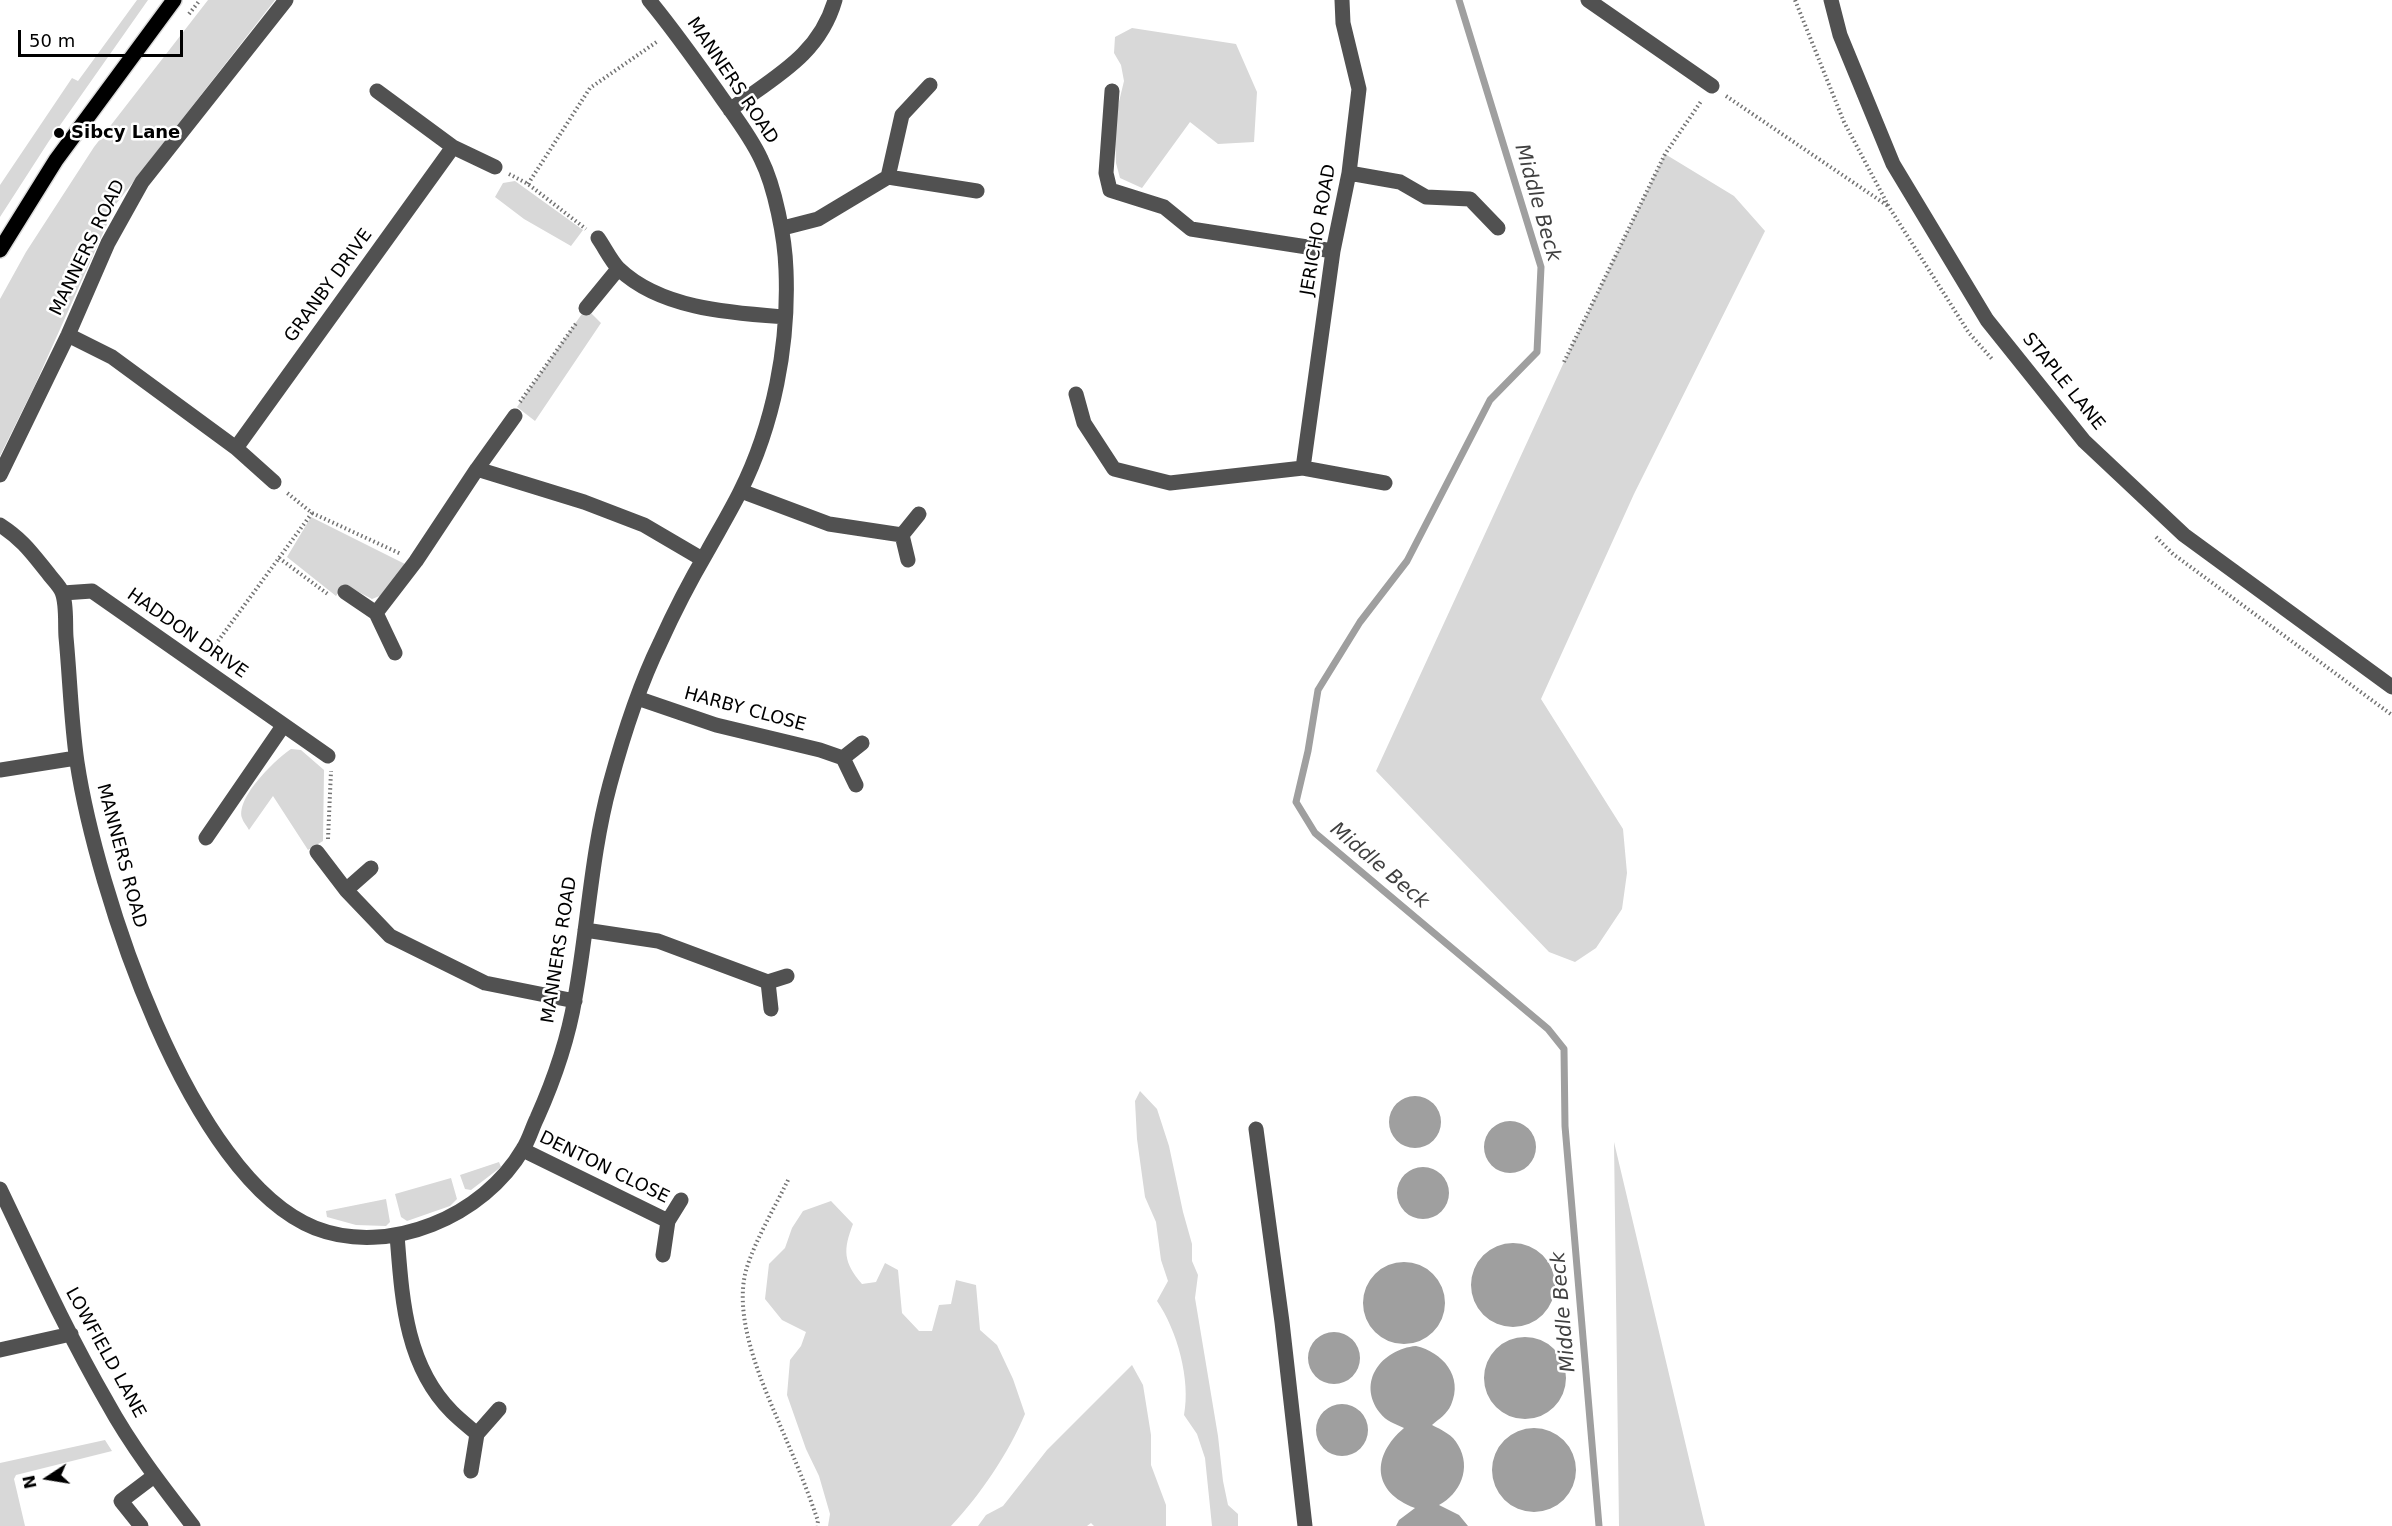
<!DOCTYPE html>
<style>
body{margin:0}
#map{position:relative;width:2392px;height:1526px;overflow:hidden;background:#fff;font-family:"DejaVu Sans",sans-serif}
canvas{display:block}
.north{position:absolute;left:18px;top:1448px;width:60px;height:60px;-webkit-text-stroke:4px #fff;paint-order:stroke;rotate:258deg;font-size:16px;font-weight:700;line-height:24px;text-align:center;color:#000}
.north::after{content:'';display:block;margin:auto;width:21px;height:27px;background:#000;clip-path:polygon(50% 0,100% 100%,50% 72%,0 100%)}
.scale{position:absolute;left:18px;top:30px;width:165px;height:27px;box-sizing:border-box;border:3px solid #000;border-top:0;padding-left:8px;font-size:18px;line-height:21px;white-space:nowrap;color:#000;-webkit-text-stroke:4px #fff;paint-order:stroke}
</style>
<div id="map">
<canvas width="2392" height="1526"></canvas>
<div class="north">N</div>
<div class="scale">50 m</div>
</div>
<script>
const c = document.querySelector('canvas').getContext('2d');
c.lineJoin = 'round';
function fillPath(path, color) {
  c.fillStyle = color;
  c.fill(path, 'evenodd');
}
function trace(path, color, width, dash) {
  c.strokeStyle = color;
  c.lineWidth = width;
  c.lineCap = dash ? 'butt' : 'round';
  c.setLineDash(dash || []);
  c.stroke(path);
}
function label(font, color, halo, rows, align = 'center') {
  c.font = font + ' "DejaVu Sans",sans-serif';
  c.lineWidth = 5;
  c.setLineDash([]);
  c.textBaseline = 'middle';
  c.strokeStyle = halo;
  c.fillStyle = color;
  for (const [text, x, y, turn = 0] of rows) {
    c.save();
    c.translate(x, y);
    c.rotate((+turn || 0) * Math.PI / 180);
    c.textAlign = isNaN(turn) ? turn : align;
    if (halo) c.strokeText(text, 0, 0);
    c.fillText(text, 0, 0);
    c.restore();
  }
}
fillPath(new Path2D(`
 M137,0h11l-99,141 -49,76v-32l72,-107 6,3z
 M208,0h67l-159,204 -81,181 -35,71v-157l26,-47 68,-105z
 M1132,28l104,16 21,48 -3,50 -36,2 -28,-22 -48,66 -22,-10 -4,-15 -1,-31 2,-22 7,-29 -3,-16 -7,-12 1,-16z
 M1665,154l69,42 31,35 -131,263 -93,205 82,130 4,44 -5,36 -26,39 -21,14 -26,-10 -173,-181 188,-409z
 M515,181l68,49 -12,16 -47,-27 -29,-22 8,-14z
 M586,308l15,15 -66,98 -18,-14z
 M311,517l94,47 -23,31 -10,4 -23,-12h-6l-7,9 -49,-39z
 M291,749l10,1 23,20 -1,71 -15,9 -35,-54 -24,34c-2,-4 -6,-8 -7,-12 -6,-21 34,-59 49,-69z
 M1140,1091l17,18 12,37 14,66 9,32v17l6,14 -3,23 23,138 5,45 5,24 10,9v12h-26l-7,-68 -8,-24 -13,-19c7,-35 -7,-85 -27,-114l11,-20 -7,-21 -5,-38 -11,-25 -8,-58 -2,-38z
 M1614,1142l91,384h-86z
 M499,1162l2,5 -30,23 -6,-1 -5,-14z
 M451,1178l6,21 -7,7 -43,15 -6,-4 -6,-23z
 M386,1199l4,23 -4,4 -30,-1 -29,-8 -1,-6z
 M831,1201l22,23c-10,26 -10,38 9,60l14,-2 9,-19 13,7 4,43 17,18h13l7,-26 12,-1 5,-24 20,5 4,45 17,15 16,34 12,35c-17,40 -44,80 -74,112h-123l2,-12 -11,-38 -13,-27 -19,-54 3,-35 11,-14 5,-14 -24,-12 -17,-21 4,-35 16,-16 7,-20 11,-17z
 M1132,1365l11,20 8,50v30l15,40v21h-72l-3,-3 -4,3h-109l8,-11 17,-9 44,-56z
 M105,1440l7,11 -96,24 -2,4 11,47h-25v-63z`), '#d8d8d8');
fillPath(new Path2D(`
 M1389 1122a26 26 0 1 1 52 0a26 26 0 1 1-52 0Z
 M1484 1147a26 26 0 1 1 52 0a26 26 0 1 1-52 0Z
 M1397 1193a26 26 0 1 1 52 0a26 26 0 1 1-52 0Z
 M1471 1285a42 42 0 1 1 84 0a42 42 0 1 1-84 0Z
 M1363 1303a41 41 0 1 1 82 0a41 41 0 1 1-82 0Z
 M1308 1358a26 26 0 1 1 52 0a26 26 0 1 1-52 0Z
 M1484 1378a41 41 0 1 1 82 0a41 41 0 1 1-82 0Z
 M1416,1346c26,6 48,30 35,59 -4,9 -12,14 -19,20 10,5 21,10 26,20 14,23 2,49 -19,60l20,10 9,11h-72l3,-6 16,-12c-43,-16 -44,-52 -11,-80 -9,-4 -18,-7 -24,-15 -24,-31 2,-64 36,-67z
 M1316 1430a26 26 0 1 1 52 0a26 26 0 1 1-52 0Z
 M1492 1470a42 42 0 1 1 84 0a42 42 0 1 1-84 0Z`), '#9f9f9f');
trace(new Path2D(`
 M1459,0l82,267 -4,85 -47,48 -83,161 -47,61 -42,68 -10,61 -12,51 19,31 233,196 16,20 1,77 34,400`), '#9f9f9f', 7);
const major = new Path2D(`
 M0,250l56,-90 118,-160`);
trace(major, '#dbdbdb', 18);
trace(new Path2D(`
 M1795,0l49,122 45,85 80,126 23,26
 M189,14l11,-14
 M1726,96l162,110
 M509,174l19,10 58,45
 M528,184l62,-96 68,-47
 M1564,362l101,-208 37,-54
 M520,402l57,-80
 M312,513l89,41
 M2156,537l17,17 219,161
 M279,558l50,37
 M210,652l102,-139 -26,-21
 M328,839l3,-68
 M788,1180c-13,27 -32,59 -41,87 -17,54 21,128 41,177 11,25 21,51 30,77l-1,5`), '#737373', 4, [1.5, 3]);
trace(new Path2D(`
 M1588,0l124,86
 M1831,0l9,35 53,129 94,156 97,121 100,94 208,152
 M1112,91l-6,82 4,17 54,17 27,22 142,22
 M730,110c44,-33 89,-54 105,-110
 M453,147l42,20
 M1349,173l51,9 26,15 44,2 28,29
 M888,177l14,-62 28,-30
 M783,228l35,-9 70,-42 89,14
 M598,238c7,10 13,23 21,31 42,40 112,44 166,48
 M586,308l32,-39
 M68,335l44,22 124,91 217,-301 -76,-56
 M1076,394l8,29 30,46 56,14 133,-15 30,-217 16,-78 10,-84 -16,-66 -1,-23
 M236,448l38,34
 M1303,468l82,15
 M477,469l38,-53
 M0,475l68,-140 40,-92 34,-61 144,-182
 M741,491l88,33 73,11
 M0,525c23,15 31,27 48,48 4,6 11,12 14,19 5,12 3,32 4,45 4,42 5,84 11,125 19,126 112,416 238,466 74,29 169,-12 208,-79 6,-9 9,-21 14,-31 17,-38 31,-78 38,-120 13,-71 16,-144 35,-214 13,-48 28,-96 50,-141 14,-31 30,-62 47,-91 11,-20 23,-40 33,-60 34,-68 49,-147 46,-222 -1,-32 -11,-83 -25,-111 -11,-24 -29,-46 -44,-68 -22,-31 -44,-62 -68,-91
 M908,560l-6,-25 17,-21
 M345,592l31,21
 M63,593l29,-2 236,165
 M395,653l-19,-40 40,-52 61,-92 107,33 60,23 58,34
 M637,698l79,27 104,25 23,8
 M0,770l76,-12
 M856,785l-13,-27 19,-15
 M206,838l77,-112
 M317,852l29,38
 M371,868l-25,22 44,46 95,47 90,18
 M585,930l73,11 110,41
 M771,1009l-3,-27 19,-6
 M1256,1129l26,193 23,204
 M523,1150l145,71
 M0,1189c34,71 67,144 107,213 24,44 55,84 86,124
 M397,1235c5,63 8,130 55,177 8,8 17,15 25,22
 M663,1255l5,-34 13,-21
 M0,1350l71,-16
 M471,1471l6,-37 22,-25
 M141,1526l-20,-25 33,-25`), '#515151', 15);
trace(major, '#000', 15);
for (const [x, y, r, color] of [
 [59,133,6,"#000"]
]) {
  const dot = new Path2D();
  dot.arc(x, y, r, 0, 2 * Math.PI);
  c.fillStyle = color;
  c.fill(dot);
  trace(dot, '#fff', 2);
}
label('18px', '#000', '#fff', [
 ["MANNERS ROAD",732,81,56],
 ["JERICHO ROAD",1319,230,-80],
 ["MANNERS ROAD",88,248,-64],
 ["GRANBY DRIVE",329,286,-54],
 ["STAPLE LANE",2063,382,51],
 ["HADDON DRIVE",187,634,35],
 ["HARBY CLOSE",745,710,15],
 ["MANNERS ROAD",121,856,75],
 ["MANNERS ROAD",560,950,-81],
 ["DENTON CLOSE",604,1168,26],
 ["LOWFIELD LANE",105,1353,61]
]);
label('bold 18px', '#000', '#fff', [
 ["Sibcy Lane",71,133]
], 'left');
label('italic 20px', '#404040', '#fff', [
 ["Middle Beck",1537,203,74],
 ["Middle Beck",1379,866,40],
 ["Middle Beck",1564,1312,-95]
]);
</script>
